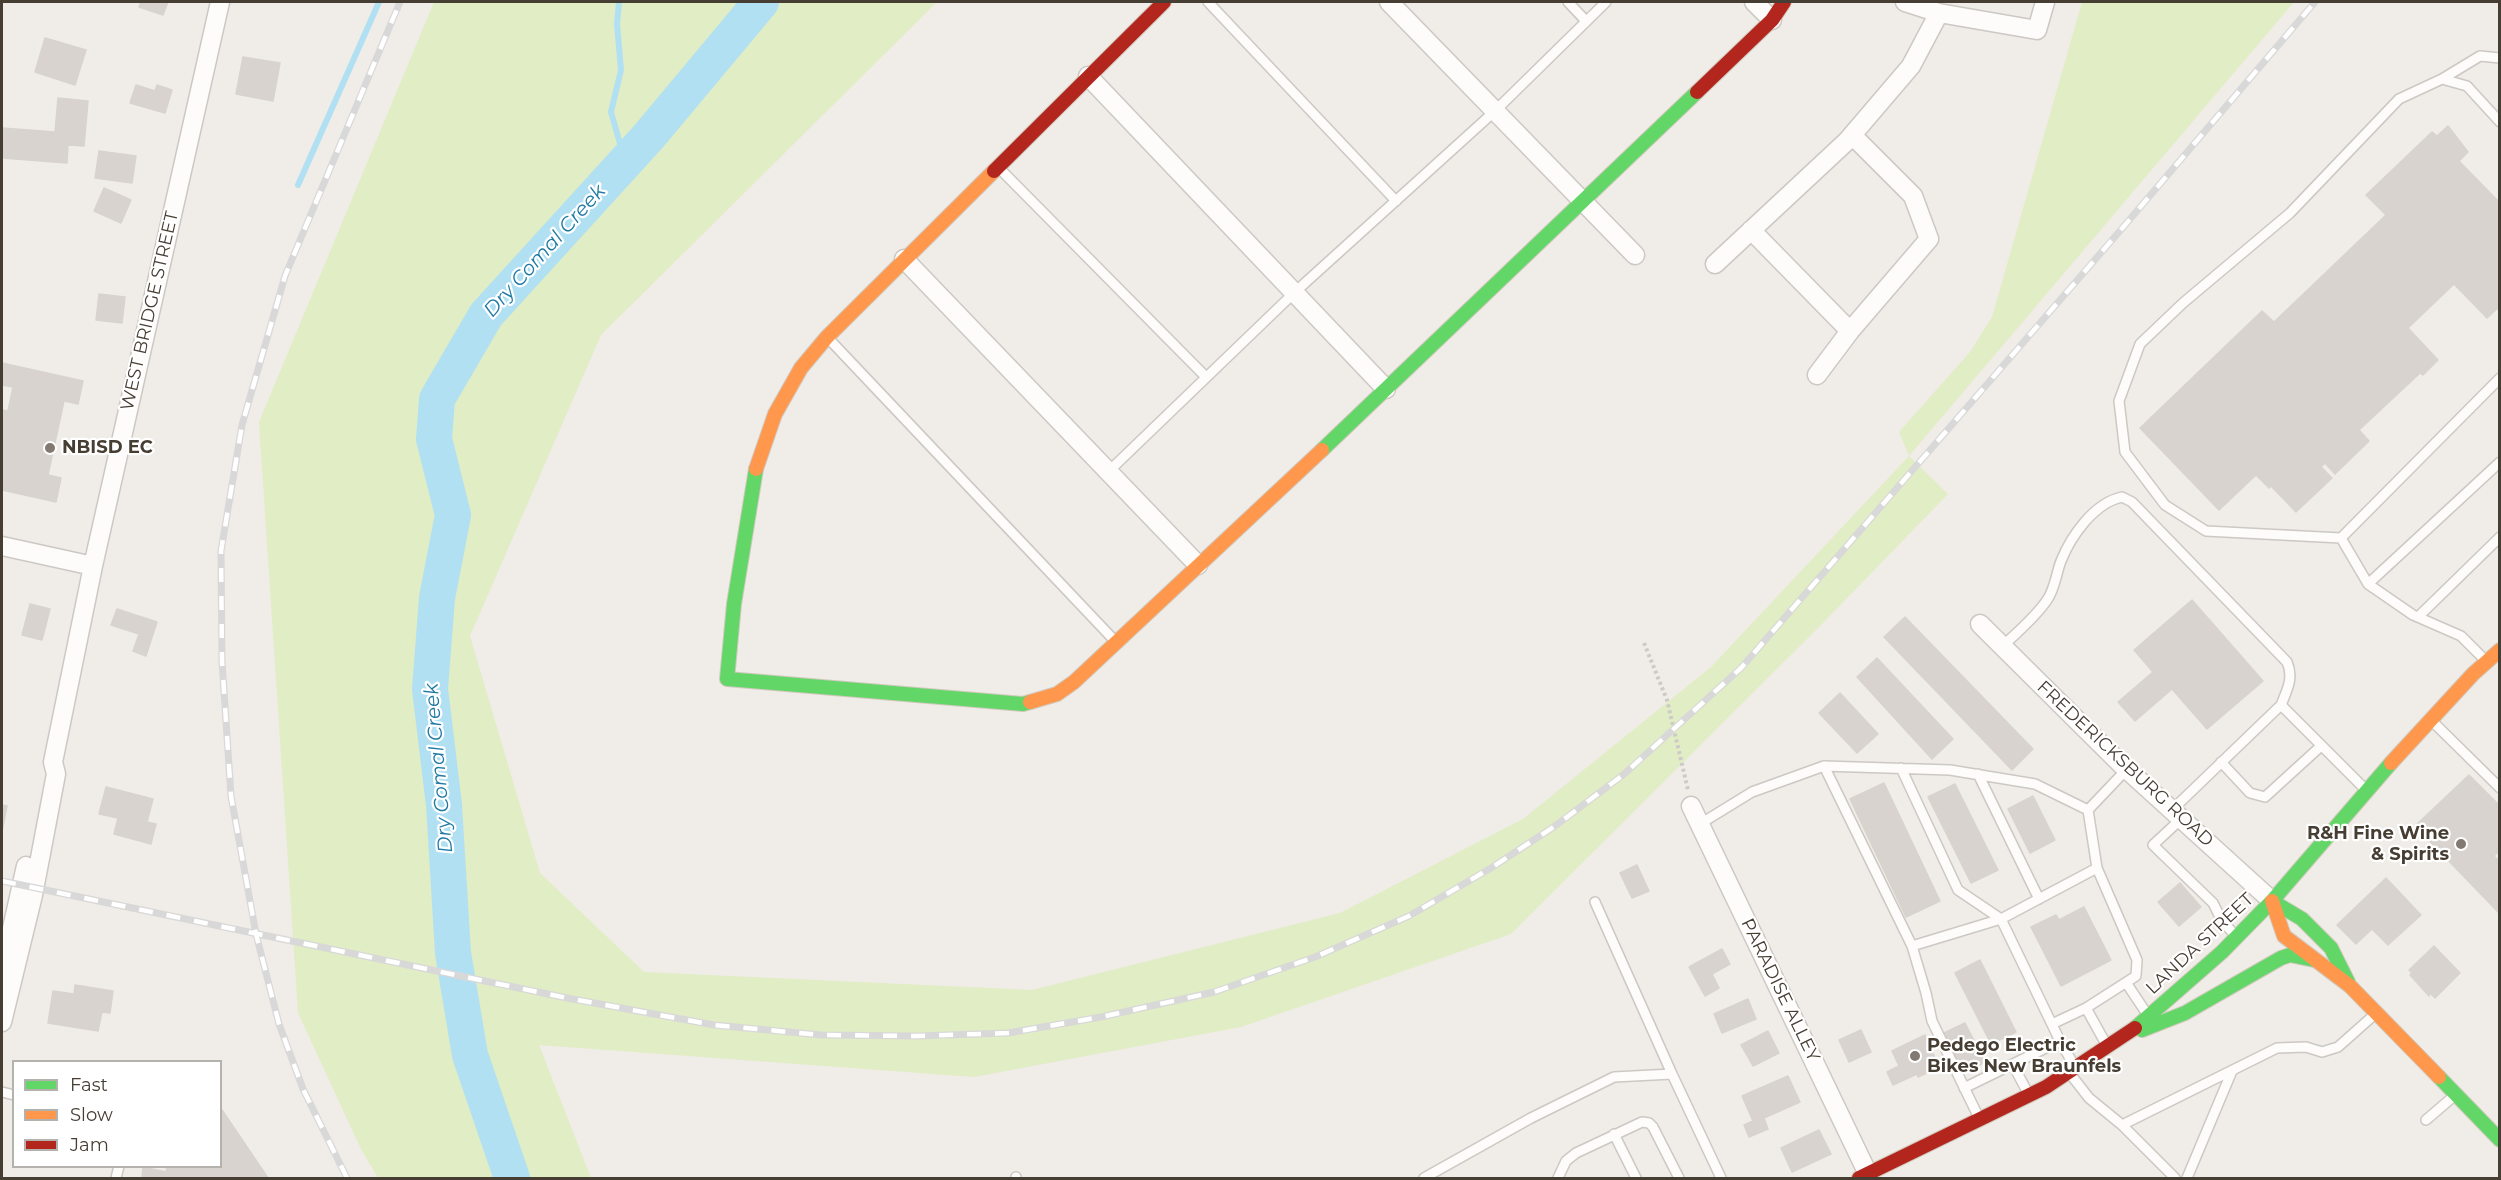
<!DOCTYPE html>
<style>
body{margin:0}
#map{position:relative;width:2501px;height:1180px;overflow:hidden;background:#f0ece7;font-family:Montserrat,sans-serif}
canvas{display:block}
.frame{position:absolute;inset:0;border:3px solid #463d33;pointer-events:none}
.legend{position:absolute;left:12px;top:1060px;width:210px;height:108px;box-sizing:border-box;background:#fff;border:2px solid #b5b1ad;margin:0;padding:8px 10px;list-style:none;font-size:18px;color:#463d33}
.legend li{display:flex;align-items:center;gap:12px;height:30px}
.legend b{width:30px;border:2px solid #b5b1ad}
</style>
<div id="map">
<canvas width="2501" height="1180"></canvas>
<div class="frame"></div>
<ul class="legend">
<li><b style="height:8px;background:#63d668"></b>Fast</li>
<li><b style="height:8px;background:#ff974d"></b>Slow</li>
<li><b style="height:8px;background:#b3261e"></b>Jam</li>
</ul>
</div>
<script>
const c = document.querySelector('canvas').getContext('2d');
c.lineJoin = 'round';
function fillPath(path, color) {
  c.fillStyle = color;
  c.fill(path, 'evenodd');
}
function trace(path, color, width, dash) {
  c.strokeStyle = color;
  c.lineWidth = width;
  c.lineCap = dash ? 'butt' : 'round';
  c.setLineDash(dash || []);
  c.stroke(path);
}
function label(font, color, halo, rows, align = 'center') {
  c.font = font + ' Montserrat,sans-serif';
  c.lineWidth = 4.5;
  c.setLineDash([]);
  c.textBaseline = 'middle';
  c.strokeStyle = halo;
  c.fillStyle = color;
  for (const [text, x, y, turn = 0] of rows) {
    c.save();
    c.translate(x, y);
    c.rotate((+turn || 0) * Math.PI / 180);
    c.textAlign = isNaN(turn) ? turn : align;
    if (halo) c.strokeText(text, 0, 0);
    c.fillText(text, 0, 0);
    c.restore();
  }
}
fillPath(new Path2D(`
 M434,2h503l-336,333 -131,301 70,237 104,99 388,18 308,-77 183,-94 188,-152 198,-211 -10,-24 71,-80 22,-35 90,-315h212l-385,454 39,38 -128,132 -309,308 -270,93 -267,50 -435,-32 52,133h-213l-17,-29 -63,-136 -39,-591z`), '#e1edc4');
trace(new Path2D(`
 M619,2l-2,22 4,46 -10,42 14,49
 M298,185l81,-183`), '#b2e0f3', 6);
trace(new Path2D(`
 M512,1178l-42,-123 -17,-102 -9,-148 -14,-116 7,-91 16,-83 -19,-76 3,-40 49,-84 163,-179 112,-134`), '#b2e0f3', 36);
const building = new Path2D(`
 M141,2h27l-5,13 -24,-8z
 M45,38l41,12 -11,35 -40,-13z
 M243,57l37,6 -7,38 -37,-7z
 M136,85l19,6 2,-6 15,5 -7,23 -35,-10z
 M58,98l30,3 -4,45 -16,-1 -1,18 -65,-5v-30l53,4z
 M2448,126l20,26 -9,9 41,42v103l-13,12 -33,-34 -46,44 30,32 -15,15 -3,-2 -61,57 10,11 -34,33 -10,-11 -4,4 11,11 -36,34 -25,-26 -2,2 -13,-13 -37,35 -79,-82 122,-117 12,11 112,-107 -20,-20 66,-63 5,4z
 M99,151l37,5 -4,27 -37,-5z
 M104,188l27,12 -10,23 -27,-12z
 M99,294l26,3 -3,26 -26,-3z
 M2,363l81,18 -5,23 -14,-3 -16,74 13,3 -5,24 -54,-12v-80l6,1 5,-24 -11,-2z
 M2192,600l71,81 -56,48 -35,-40 -37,32 -17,-19 35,-30 -19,-22z
 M30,604l20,5 -8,31 -20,-5z
 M117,609l40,13 -11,34 -13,-5 6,-17 -28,-9z
 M1905,617l128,132 -21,21 -128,-133z
 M1877,658l76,81 -21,20 -75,-82z
 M1840,693l38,41 -21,19 -38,-40z
 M2469,775l31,31v44l-6,6 6,6v52l-85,-88z
 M1884,783l56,118 -34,16 -56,-118z
 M1955,784l43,86 -27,13 -43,-86z
 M106,787l47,12 -6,23 9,2 -5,20 -37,-10 4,-16 -19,-4z
 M2033,796l22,44 -25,13 -22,-44z
 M2,805l5,1 -5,25z
 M1637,865l12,26 -17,7 -12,-25z
 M2386,878l35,37 -33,30 -16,-16 -16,15 -19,-19z
 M2180,883l21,24 -22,19 -21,-24z
 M2084,907l27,53 -50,26 -30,-59 25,-12 3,5z
 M2434,946l26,27 -25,25 -5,-5 -1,3 -19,-21 2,-2 -3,-3z
 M1722,949l8,15 -18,10 7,14 -14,8 -16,-29z
 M1980,960l36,72 -25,12 -36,-71z
 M75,985l38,6 -3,22 -8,-1 -4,19 -50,-8 5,-32 21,3z
 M1748,999l8,20 -34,14 -8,-19z
 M1965,1023l20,39 -23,12 -20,-40z
 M1861,1030l10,22 -22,10 -10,-22z
 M1768,1031l11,22 -26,13 -12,-21z
 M1925,1035l14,32 -21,10 -1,-3 -24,11 -6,-13 12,-6 -7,-15z
 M1788,1076l12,26 -36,16 4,11 -19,8 -5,-12 9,-4 -11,-25z
 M220,1107l48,71h-126l1,-11 23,5 1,-6h53z
 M1819,1130l12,24 -39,18 -11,-24z`);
fillPath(building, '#d8d3ce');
trace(building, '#d8d3cd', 1.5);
const lane = new Path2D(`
 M1208,2l188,199
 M1568,2l18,19
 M2442,79l38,-23 20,2
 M999,168l207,209
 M828,338l286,302
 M1108,472l187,-180 200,-181 111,-109
 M2341,538l159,-160
 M2368,584l132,-122
 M2418,617l82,-80
 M2002,647c15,-15 33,-29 45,-47 8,-11 9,-26 14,-39 10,-25 33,-58 61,-64l10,5 155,160c7,16 0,28 -6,43l-109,105
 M2485,660l-24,-24 -48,-21 -45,-31 -27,-46 -135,-7 -41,-26 -40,-53 -6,-51 21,-57 43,-41 107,-90 109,-114 43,-20 25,7 33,36
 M2281,705l83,83
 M2433,722l67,66
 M2221,762l29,31 15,4 56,-51
 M1824,766l88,180 14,47 6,28 47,97
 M1901,768l57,122 43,29
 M1978,774l61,125
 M2181,819l-28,26 60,58 9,18 12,13
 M1700,824l52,-32 72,-26 126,4 85,14 53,26
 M1595,902l77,172
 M1912,946l89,-27
 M2127,984l20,30
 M2086,1008l20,36
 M2052,1024l34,-16 50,-32 1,-16 -40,-92 -9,-58 39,-41
 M2013,1065l15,28
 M2075,1067l-15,-26 -59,-122 96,-51
 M2071,1075l18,23 33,27 155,-77 29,-1 16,5 16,-5 36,-32
 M1964,1088l96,-47
 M2,1092l12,3
 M2426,1120l28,-24
 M2122,1125l53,53
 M1614,1134l22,44
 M1016,1177v1
 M116,1178l3,-12
 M1424,1178l107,-60 83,-41 58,-3 49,104
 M1558,1178l8,-17 10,-8 66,-31 7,1 4,4 26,51
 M2187,1178l45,-107`);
const street = new Path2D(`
 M1389,2l246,253
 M1754,2l18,18
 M1905,2l34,11
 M1088,76l298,313
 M1751,230l99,101 79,-92 -16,-43 -61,-61
 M904,259l294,306
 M1715,264l132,-123 64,-75 28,-53 98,17 8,-28
 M1817,375l33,-44
 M2,546l91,20
 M1980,624l142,141 150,136
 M1691,806l177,368
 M2,973l24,-107
 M2,1022l31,-127 23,-121 -3,-12 40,-196 127,-564`);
const fast = new Path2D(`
 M1322,450l375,-358
 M756,469l-22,135 -7,75 296,25 7,-2
 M2272,901l30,18 29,29 17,34
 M2135,1028l87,-76 50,-51 119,-138
 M2142,1030l43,-17 96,-55 9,-3 24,5
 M2439,1077l61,63`);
const slow = new Path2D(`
 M756,469l19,-55 26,-46 26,-31 167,-166
 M1030,702l27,-8 17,-12 248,-232
 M2391,763l82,-89 27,-24
 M2272,901l12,35 66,50 89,91`);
const jam = new Path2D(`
 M1697,92l75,-72 12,-18
 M994,171l170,-169
 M1859,1178l187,-91 89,-59`);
trace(lane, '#ccc8c3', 12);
trace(street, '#ccc8c3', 21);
trace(fast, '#d0c9bd', 16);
trace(slow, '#d0c9bd', 16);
trace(jam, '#d0c9bd', 16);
trace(new Path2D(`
 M1644,643l23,57 21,90`), '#cecac6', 4, [3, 3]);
trace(lane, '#fdfcfb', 9);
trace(street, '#fdfcfb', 18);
trace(fast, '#63d668', 14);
trace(slow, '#ff974d', 14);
trace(jam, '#b3261e', 14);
const rail = new Path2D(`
 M2,881l565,117 147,27 107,10 96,1 91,-3 93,-16 113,-25 101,-35 94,-41 82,-48 64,-42 68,-51 118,-107 384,-443 190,-223
 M347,1178l-44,-89 -24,-65 -23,-90 -25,-138 -9,-135 -1,-110 21,-126 43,-149 115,-274`);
trace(rail, '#d9d8d8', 7);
trace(rail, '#fff', 4.5, [14]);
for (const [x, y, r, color] of [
 [50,448,6,"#827a72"],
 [2461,844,6,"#827a72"],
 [1915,1056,6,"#827a72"]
]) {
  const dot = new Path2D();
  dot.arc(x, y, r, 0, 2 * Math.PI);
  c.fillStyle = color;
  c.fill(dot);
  trace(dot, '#fff', 2);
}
label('18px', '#463d33', '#fff', [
 ["WEST BRIDGE STREET",150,311,-77],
 ["FREDERICKSBURG ROAD",2125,764,43],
 ["LANDA STREET",2200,944,-43],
 ["PARADISE ALLEY",1780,990,64]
]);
label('bold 18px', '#463d33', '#fff', [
 ["NBISD EC",62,448],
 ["R&H Fine Wine",2449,834,"right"],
 ["& Spirits",2449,855,"right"],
 ["Pedego Electric",1927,1046],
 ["Bikes New Braunfels",1927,1067]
], 'left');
label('italic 20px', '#1e79a4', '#fff', [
 ["Dry Comal Creek",545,251,-48],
 ["Dry Comal Creek",439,768,-95]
]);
</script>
